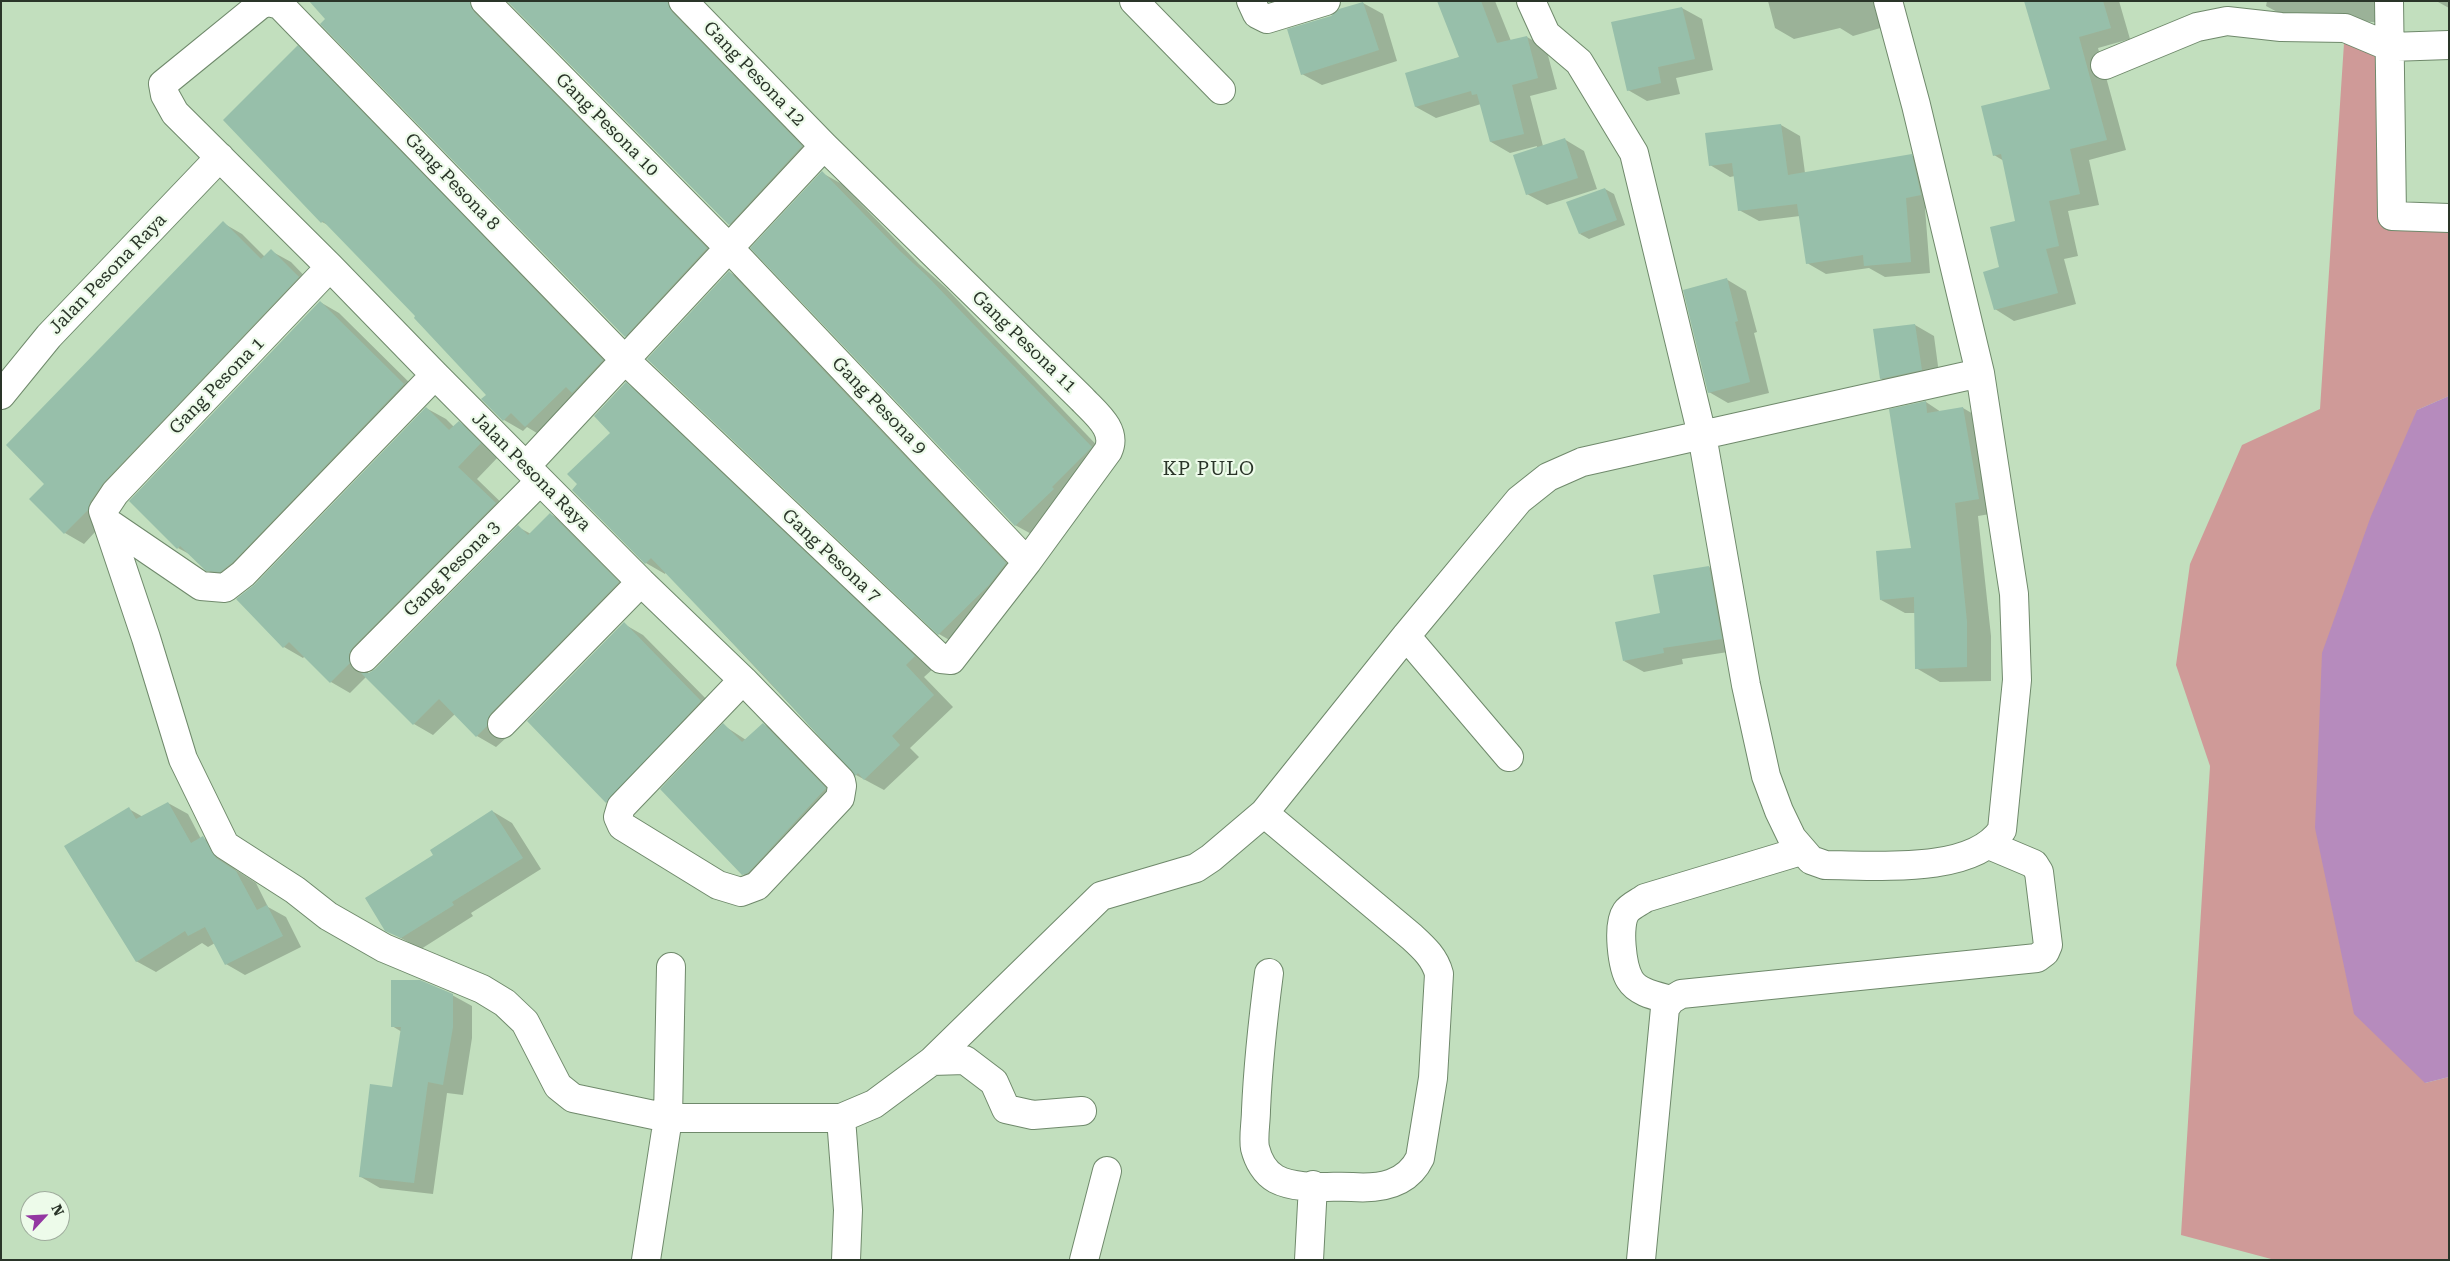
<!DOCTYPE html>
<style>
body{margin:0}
#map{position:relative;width:2450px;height:1261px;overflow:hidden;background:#c2dfbe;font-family:"Roboto Serif",serif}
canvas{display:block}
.frame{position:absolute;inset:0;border:2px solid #2a3529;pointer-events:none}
.north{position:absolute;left:20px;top:1191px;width:50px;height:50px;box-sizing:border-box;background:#edfbea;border:1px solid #9fac9d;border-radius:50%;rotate:65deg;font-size:14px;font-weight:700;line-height:20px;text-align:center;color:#2a3529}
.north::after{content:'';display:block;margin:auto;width:18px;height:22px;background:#9337a2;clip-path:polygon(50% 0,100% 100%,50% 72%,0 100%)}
</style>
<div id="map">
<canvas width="2450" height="1261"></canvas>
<div class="frame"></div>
<div class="north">N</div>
</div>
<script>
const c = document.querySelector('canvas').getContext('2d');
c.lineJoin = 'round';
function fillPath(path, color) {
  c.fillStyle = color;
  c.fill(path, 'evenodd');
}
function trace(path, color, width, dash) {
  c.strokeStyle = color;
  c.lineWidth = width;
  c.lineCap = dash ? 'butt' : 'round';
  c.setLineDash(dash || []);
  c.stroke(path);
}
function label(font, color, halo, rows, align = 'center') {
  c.font = font + ' "Roboto Serif",serif';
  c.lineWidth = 4.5;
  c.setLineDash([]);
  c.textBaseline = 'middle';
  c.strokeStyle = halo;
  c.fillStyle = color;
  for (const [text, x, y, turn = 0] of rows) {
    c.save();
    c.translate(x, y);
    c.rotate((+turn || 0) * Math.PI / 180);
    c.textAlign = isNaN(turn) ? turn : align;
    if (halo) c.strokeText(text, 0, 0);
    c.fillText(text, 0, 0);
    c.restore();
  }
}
fillPath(new Path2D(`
 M2345,28l45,19 2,169 57,2v178l-32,14 8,673 24,-6v183h-174l-94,-25 29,-469 -34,-101 14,-101 52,-119 78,-36z`), '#cf9a98');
fillPath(new Path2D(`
 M2449,396v681l-24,6 -71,-69 -39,-186 7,-175 49,-137 46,-106z`), '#b68bbd');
fillPath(new Path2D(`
 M310,1h183l233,259 -81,87 -20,-11z
 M509,1h163l149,157 -72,78 -20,-12z
 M1438,1h57l16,40 16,-4 19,11 11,41 -27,7 13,50 21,-7 20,12 13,38 -50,16 -20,-11 10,-48 -27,7 -19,-11 -10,-38 -45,14 -20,-11 -9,-33 53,-17z
 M1768,1h119l7,23 -41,12 -13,-8 -46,11 -19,-11z
 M2025,1h94l11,38 -32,9 28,102 -37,10 10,45 -31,6 10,45 -14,3 12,45 -62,17 -19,-12 5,-41 16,-46 -12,-61 -10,-6 58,-65z
 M2267,1h119l-1,22 -102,-8 -17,-9z
 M2449,1v7l-11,-6v-1z
 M1363,3l20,11 14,47 -75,24 -20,-11 29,-57z
 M1682,8l20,11 11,51 -37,8 4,16 -33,7 -19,-11 -16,-67z
 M298,47l19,11 305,314 -77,66 -18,-11 -4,4 -19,-11 -16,-25 -71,-79 -87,-90 -8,-4z
 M1781,125l19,11 5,37 106,-18 20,12 9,39 -15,2 5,65 -45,4 -16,-9 -43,6 -19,-11 -7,-47 -41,5 -20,-11 -4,-34 -5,1 -20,-12z
 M822,173l20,11 77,80 27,24 164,171 -75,77 -20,-11z
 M1605,189l9,5 11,31 -36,14 -9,-5z
 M223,223l19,11 23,23 6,-6 20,11 26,27 -233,255 -19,-11 -19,-49z
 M729,272l20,11 276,292 -67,70 -19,-11z
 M1726,279l20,12 11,41 -3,1 15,60 -41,10 -19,-11z
 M320,302l19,11 84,83 -196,185 -20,-11 -14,-14 -15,-8z
 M1915,325l19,11 6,45 -40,9 -19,-11z
 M626,384l19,11 289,273 -10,9 29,30 -43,41 9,9 -35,33 -28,-15 -190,-203 -1,2 -19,-11 -35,-130z
 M1926,402l15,10 22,-4 24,14 15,90 -24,4 13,120v45l-51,1 -24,-14 -1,-55h-10l-24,-13 32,-51z
 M426,408l20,11 8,8 5,-5 19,12 22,21 -23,24 37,36 -146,151v8l8,-4 142,-143 13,7 19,-20 19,11 69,69 -132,137v7l-10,9 -19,-11 -22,-22 -22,21 -19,-11 -48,-47 -16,16 -19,-11 -26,-26 -2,2 -19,-11 -29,-61z
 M1709,567l19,11 13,72 -59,9 1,5 -39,8 -20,-11 37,-47z
 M624,624l19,11 77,78 -94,100 -19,-11z
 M763,724l19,11 62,65 -81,85 -20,-11 -20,-149 23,15z
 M168,803l20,11 13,25 2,-1 20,11 13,21 20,13 12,24 18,10 15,30 -56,28 -19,-11 -11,-21 -7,4 -6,-4 -46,29 -20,-11 -7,-152 14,8z
 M492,811l20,12 29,46 -70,44 2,3 -52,33 -35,-19 49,-75z
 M452,995l20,11v32l-9,57 -16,-2 -14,101 -53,-6 -19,-11 32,-89 9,-56 -10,-6z`), '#0003');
fillPath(new Path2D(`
 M309,1h161l4,11 233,236 -82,89 -305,-313 5,-5z
 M507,1h160l5,11 130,134 -73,79z
 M1437,1h44l16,42 30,-7 11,42 -26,7 12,49 -34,8 -13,-48 -5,1 -1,-4 -56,16 -10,-34 54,-16z
 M2024,1h79l8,27 -32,9 28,103 -37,9 10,45 -31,7 10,45 -13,3 12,44 -64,17 -11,-38 16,-5 -9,-40 25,-6 -14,-67 -8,2 -12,-50 69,-17z
 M1363,2l16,48 -78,25 -14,-46 44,-13 8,-7z
 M1682,7l13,52 -37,8 3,16 -34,8 -16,-69z
 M298,45l305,315 -31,33 -6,-6 -41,40 -14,-14 -8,8 -22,-22 5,-4 -72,-77 1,-2 -92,-95 -2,2 -98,-103z
 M1781,124l7,51 124,-21 9,41 -15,3 5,64 -47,4 -1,-11 -57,9 -9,-60 -59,7 -6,-48 -23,3 -4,-33z
 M1565,138l13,40 -52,17 -13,-40z
 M822,171l78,80 26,24 166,172 -40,40 2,2 -39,37 -265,-278z
 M1605,188l12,32 -38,14 -13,-32z
 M223,221l38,38 10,-10 28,28 -195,205 -14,20 -2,8 -24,24 -35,-35 15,-15 -38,-39z
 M729,271l277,292 -17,22 -51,50 -291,-276z
 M1727,278l11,43 -3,1 15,60 -42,11 -25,-103z
 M320,301l84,83 -171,178 -13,10 -14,-1 -26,-25 -3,3 -48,-48z
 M1915,324l7,46 -42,9 -7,-50z
 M626,382l289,274 -9,9 28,30 -42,41 8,9 -36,35 -6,-7 -3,3 -89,-98 -115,-120 -6,6 -73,-74 5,-6 -10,-10 43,-41 -16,-17z
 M1926,401l1,12 36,-6 16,92 -24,4 12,119v45l-52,2 -1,-72 -34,3 -4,-49 35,-3 -22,-139z
 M426,407l23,23 10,-9 22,22 -23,24 38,36 -143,144 -4,7 1,9 -20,20 -41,-41 -6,6 -47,-49 18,-14z
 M550,513l69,69 -128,131 -4,7v6l-11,11 -37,-38 -26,26 -52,-52h8l6,-4 143,-144 10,10z
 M1709,566l13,73 -59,9 1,5 -41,8 -8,-39 45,-9 -7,-38z
 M624,622l77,79 -95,102 -79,-82z
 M723,723l19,19 21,-19 63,65 -78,85 -6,2 -82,-86z
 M168,802l23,41 12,-7 13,22 20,13 21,39 10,-5 16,31 -58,29 -20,-38 -17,9 -3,-5 -49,31 -72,-116 65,-39 7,12z
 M492,810l31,48 -71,44 2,3 -53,33 -16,-7 -20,-33 68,-43 -3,-5z
 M391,980h29l33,14v33l-10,58 -15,-3 -14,101 -55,-6 11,-93 22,3 9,-60h-10z`), '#97bfaa');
const minor = new Path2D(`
 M485,1l245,248 297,313
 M683,1l141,145 258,253c13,14 36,31 26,52l-81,111 -76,98 -10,-1 -317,-300 -344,-354 -12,-3 -8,3 -97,79 2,11 10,18 155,154 105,108 206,207 102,98 98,101 1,5 -2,12 -83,88 -16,6 -23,-7 -96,-59 -4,-9 3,-10 122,-127
 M1134,1l87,89
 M1251,1l6,13 10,5 59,-18
 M1888,1l28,104 64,268 34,221 3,86 -15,150c-30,45 -128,35 -177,35l-14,-5 -19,-22 -13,-27 -13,-35 -20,-91 -44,-250 278,-62
 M2389,1l3,215 57,2
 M2105,65l92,-38 30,-6 54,6 64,1 45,19 59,-2
 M330,267l-215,226 -12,18 4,11 94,64 24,2 18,-14 192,-199
 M1,395l48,-59 171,-179
 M526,466l298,-320
 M107,522l39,116 37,121 42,86 70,45 33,26 56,32 98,41 23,14 20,19 33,64 15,12 95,20h173l33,-14 58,-43 169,-165 95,-28 15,-10 53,-45 142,-177 113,-136 29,-23 34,-15 120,-27 -68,-282 -55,-91 -33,-28 -15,-33
 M1406,636l103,121
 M364,658l176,-177
 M502,724l139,-142
 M1264,813l148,124c12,11 23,21 27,37l-6,104 -13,80c-13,27 -41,31 -68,29 -23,-1 -55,3 -76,-8 -11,-6 -18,-19 -21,-31 -2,-11 1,-26 1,-38 2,-46 7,-91 13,-137
 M1671,1000c-14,-4 -33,-7 -41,-20 -8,-13 -13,-55 -4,-68 4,-6 14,-10 19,-14l156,-47
 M932,1061l33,-1 29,22 12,27 27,6 49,-4
 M841,1118l7,92 -2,50
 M646,1260l22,-142 3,-151
 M1084,1260l23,-89
 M1309,1260l4,-75
 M1641,1260l24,-252 6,-8 10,-6 356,-36 8,-6 3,-7 -9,-73 -5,-8 -45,-19`);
trace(minor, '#6f896b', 30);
trace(minor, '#fff', 28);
label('18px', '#2a3529', '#edfbea', [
 ["Gang Pesona 12",754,74,46],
 ["Gang Pesona 10",607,125,45],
 ["Gang Pesona 8",452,182,46],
 ["Jalan Pesona Raya",108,274,-46],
 ["Gang Pesona 11",1024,342,44],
 ["Gang Pesona 1",217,386,-46],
 ["Gang Pesona 9",879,406,46],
 ["Jalan Pesona Raya",531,472,45],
 ["Gang Pesona 7",831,556,43],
 ["Gang Pesona 3",452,569,-45]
]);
c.letterSpacing = '1px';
label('19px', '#2a3529', '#edfbea', [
 ["KP PULO",1209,469]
]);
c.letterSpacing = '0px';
</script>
